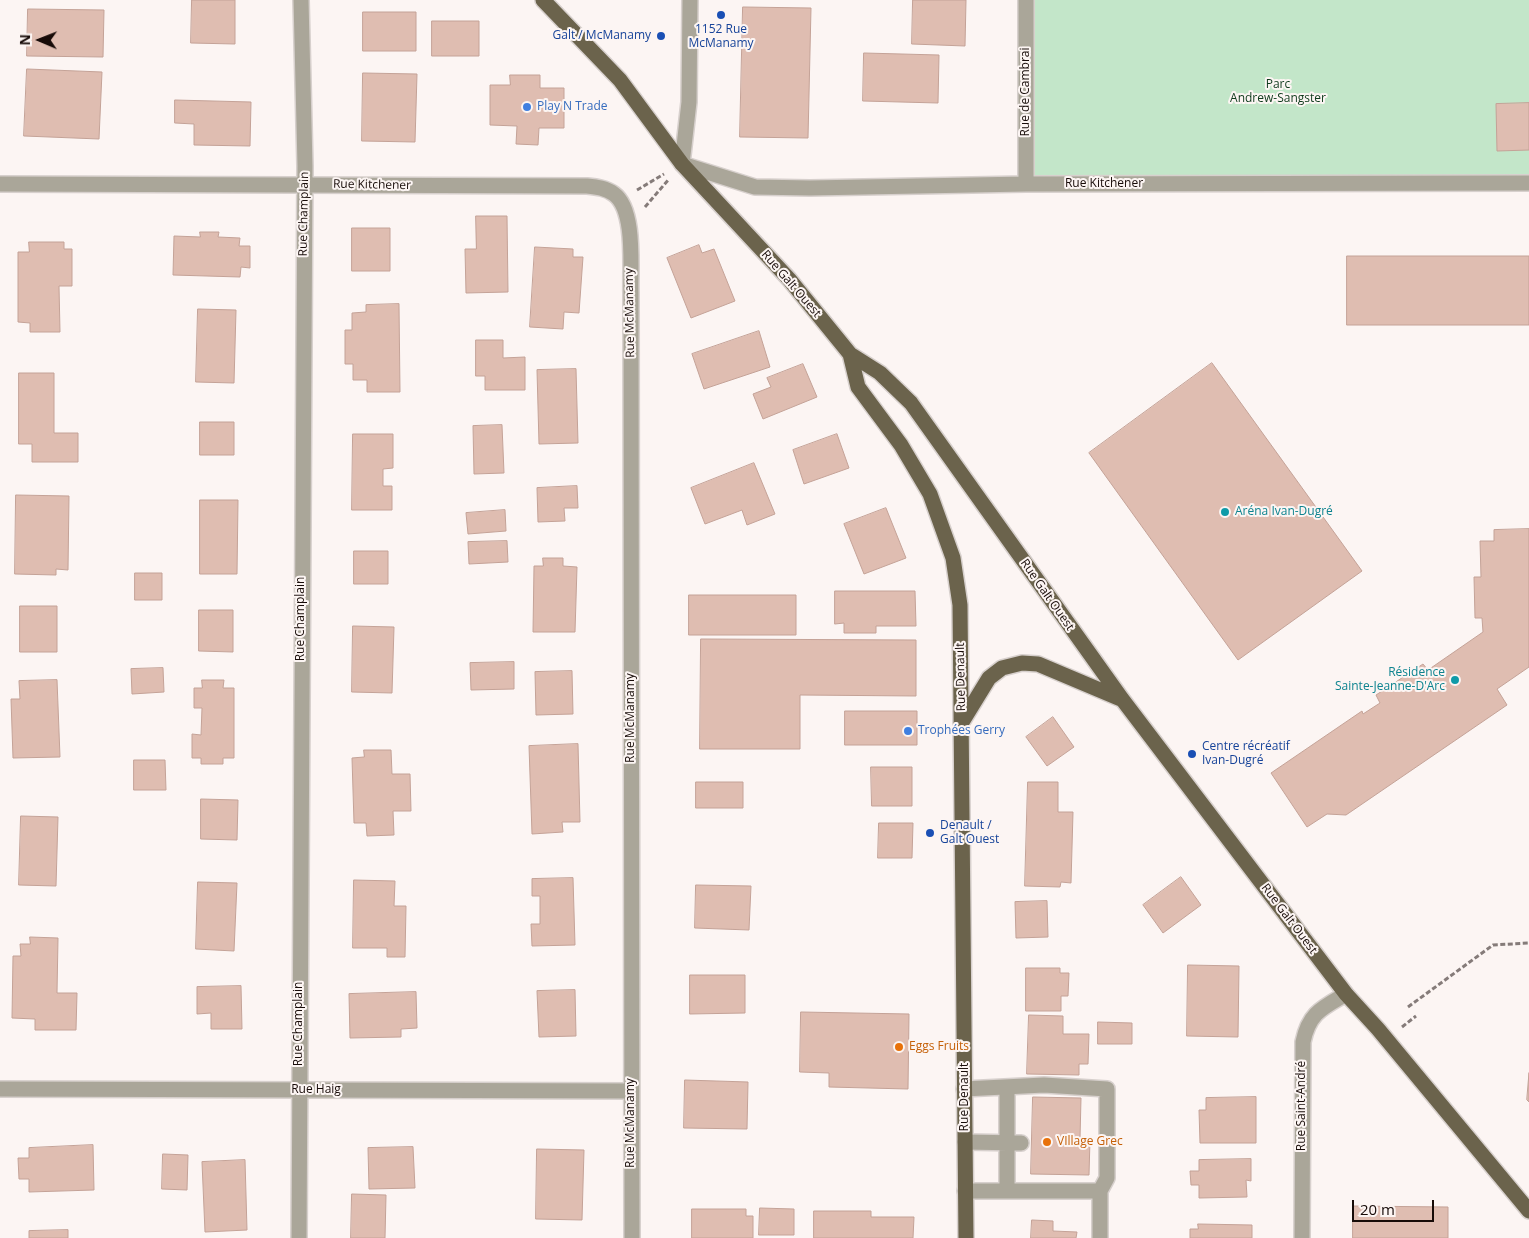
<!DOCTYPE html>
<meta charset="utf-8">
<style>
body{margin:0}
#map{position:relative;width:1529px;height:1238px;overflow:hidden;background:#fcf5f3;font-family:"Open Sans",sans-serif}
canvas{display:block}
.north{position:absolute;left:15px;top:15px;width:50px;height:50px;-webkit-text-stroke:4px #fcf5f3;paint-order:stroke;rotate:271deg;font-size:14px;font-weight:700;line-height:20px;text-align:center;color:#170b08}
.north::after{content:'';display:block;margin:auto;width:18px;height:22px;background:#170b08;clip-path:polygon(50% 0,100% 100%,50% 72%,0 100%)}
.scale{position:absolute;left:1352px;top:1200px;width:82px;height:22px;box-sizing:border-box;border:2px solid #170b08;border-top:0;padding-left:6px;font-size:15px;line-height:18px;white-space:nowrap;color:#170b08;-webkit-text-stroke:4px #fcf5f3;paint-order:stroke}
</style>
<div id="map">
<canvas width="1529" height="1238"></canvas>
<div class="north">N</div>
<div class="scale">20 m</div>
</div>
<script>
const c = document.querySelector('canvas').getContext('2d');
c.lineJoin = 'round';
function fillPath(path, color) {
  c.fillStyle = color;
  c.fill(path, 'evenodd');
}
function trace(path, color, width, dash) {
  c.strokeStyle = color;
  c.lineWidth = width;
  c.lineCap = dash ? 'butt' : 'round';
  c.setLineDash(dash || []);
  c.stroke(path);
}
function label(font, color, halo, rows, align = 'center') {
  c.font = font + ' "Open Sans",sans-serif';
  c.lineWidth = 4;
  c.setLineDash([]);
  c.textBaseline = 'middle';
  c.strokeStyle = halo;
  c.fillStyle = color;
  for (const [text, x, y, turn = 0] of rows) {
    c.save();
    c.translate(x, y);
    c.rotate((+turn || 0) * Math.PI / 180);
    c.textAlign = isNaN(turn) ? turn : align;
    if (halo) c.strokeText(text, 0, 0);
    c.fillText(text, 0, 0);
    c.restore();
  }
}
fillPath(new Path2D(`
 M1026,0h503v183l-503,1z`), '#c3e6c9');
const building = new Path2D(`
 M192,0h43v44l-44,-1z
 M913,0h53l-1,46 -53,-2z
 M743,7l68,1 -3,130 -68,-1z
 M28,9l76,1 -1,47 -76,-1z
 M363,12h53v39h-53z
 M432,21h47v35h-47z
 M864,53l75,2 -1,48 -75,-2z
 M27,69l75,3 -3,67 -75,-3z
 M363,73l54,1 -2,68 -53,-1z
 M510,75h30v13h24v40h-25l-1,17 -22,-1 1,-18 -27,-1v-40h20z
 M175,100l76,2 -1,44 -56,-1v-21l-19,-1z
 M1529,103v47l-32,1 -1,-47z
 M476,216h31l1,76 -42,1 -1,-44h11z
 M352,228h38v43h-38z
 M200,232h19l-1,5 22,1 -1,8h11v22l-9,-1 -1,10 -67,-2 1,-39 26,1z
 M29,242h35v7h8v37h-13l1,46h-30v-9l-12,-1v-70h11z
 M699,245l3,8 12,-4 21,52 -44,17 -24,-60z
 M535,247l38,2v8h10l-4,56 -15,-1 -1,17 -33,-2z
 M1347,256h182v69h-182z
 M399,304l1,88h-33v-12h-14v-16h-8v-34h7v-17l14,-1v-7z
 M198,309l38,1 -2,73 -38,-1z
 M759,331l11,36 -66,22 -12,-35z
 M476,340h27v18l22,-1v33h-40v-14h-9z
 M1212,363l150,208 -124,89 -149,-207z
 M803,364l14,33 -54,22 -10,-25 18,-7 -4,-9z
 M576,369l2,74 -39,1 -2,-74z
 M19,373h35v60h24v29h-46v-18h-13z
 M200,422h34v33h-34z
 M502,425l2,48 -30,1 -1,-48z
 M353,434h40v34l-10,1v17h9v24h-40z
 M837,434l12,34 -45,16 -11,-34z
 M754,463l21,51 -28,11 -5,-15 -37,14 -14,-36z
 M577,486l1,22h-14l1,13 -27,1 -1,-34z
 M16,495l53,1 -1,74 -12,-1v6l-41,-1z
 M200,500h38l-1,74h-37z
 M886,508l20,50 -42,16 -20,-50z
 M505,510l1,21 -38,3 -2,-21z
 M1529,529v138l-32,22 10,16 -161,110 -19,-1 -20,13 -36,-54 91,-62 1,3 17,-11 -4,-8 47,-31 5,6 55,-38 -1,-14h-7l-1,-41h7l-1,-36h14v-11z
 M507,541l1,21 -39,2 -1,-22z
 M354,551h34v33h-34z
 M543,558h20v8l14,1 -2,65h-42l1,-66h9z
 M135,573h27v27h-27z
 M835,591h80l1,35h-40v7h-32v-10l-9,1z
 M689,595h107v40h-107z
 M20,606h37v46h-37z
 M199,610h34v42l-34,-1z
 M353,626l41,1 -2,66 -40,-1z
 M701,639l215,1v56l-116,-1v54h-100z
 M514,662v27l-43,1 -1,-27z
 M163,668l1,24 -32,2 -1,-25z
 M572,671l1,43 -37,1 -1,-43z
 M57,680l3,77 -47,1 -2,-59h9l-1,-18z
 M202,680h22l-1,8h11v70h-11v6h-22v-6h-9v-24l9,1 1,-27h-8v-20h8z
 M845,711h72v34h-72z
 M1053,717l21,30 -27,19 -21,-29z
 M578,744l2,78h-18l1,10 -31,2 -3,-88z
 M364,750h27l1,24h18l1,37h-18l1,24 -27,1 -1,-13h-12l-2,-65 12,-1z
 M134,760h31l1,30h-32z
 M871,767h41v39h-40z
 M696,782h47v26h-47z
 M1028,782h30v30h15l-2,71 -10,-1 -1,5 -35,-1z
 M201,799l37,1 -1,40 -36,-1z
 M21,816l37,1 -2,69 -37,-1z
 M879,823h34l-1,35h-34z
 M1181,877l20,28 -38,28 -20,-28z
 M573,878l2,67 -43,1 -1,-22h9v-28h-8v-17z
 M354,880l41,1 -1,25h12l-1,51h-18v-9h-34z
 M198,882l39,1 -3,68 -38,-2z
 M696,885l55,1 -2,44 -54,-2z
 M1047,901l1,36 -32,1 -1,-36z
 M30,937l28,1 -1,55h20l-1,37h-41v-11l-23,-1 1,-62h8l-1,-12h10z
 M1188,965l51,1 -1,71 -51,-1z
 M1026,968h34v5h9l-1,23h-7v15h-35z
 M690,975h55v38l-55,1z
 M241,986l1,43h-31v-16l-14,1v-27z
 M575,990l1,46 -37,1 -2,-46z
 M416,992l1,36 -16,1v8l-51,1 -1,-44z
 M801,1012l108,2 -1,75 -79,-2v-14l-29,-1z
 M1029,1015l34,1v18h26l-1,30h-9v11l-52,-1z
 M1098,1022l34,1v21h-34z
 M1529,1073v29l-2,-2z
 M685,1080l63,2 -1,47 -63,-1z
 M1033,1097l48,1 -1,41h10l-1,36 -58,-1z
 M1256,1097v46h-56l-1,-33h7v-12z
 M93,1145l1,45 -65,2v-13h-10l-1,-21h11v-10z
 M413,1147l2,41 -46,1 -1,-41z
 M537,1149l47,1 -2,70 -46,-1z
 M163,1154l25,1 -1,35 -25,-1z
 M1251,1159v22l-5,-1 1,17 -48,1v-13h-8l-1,-14h9v-11z
 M245,1160l2,70 -42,2 -3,-70z
 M352,1194l34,1 -1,43h-34z
 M1353,1206l95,1v31h-95z
 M760,1208l34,1v26h-35z
 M692,1209h54v7h7v22h-61z
 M814,1211h57v6h43l-1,21h-99z
 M1032,1220l21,1v10l24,1 -1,6h-45z
 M1198,1224l54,1v13h-62v-9h8z
 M68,1230v8h-39v-7z`);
fillPath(building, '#dfbdb1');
trace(building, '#c4a297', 1);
const minor = new Path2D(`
 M690,0l-1,102 -7,62 73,23 55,1 216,-4 503,-1
 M1026,0v184
 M0,184l587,2c10,1 19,2 27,8 22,16 16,74 17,99l1,945
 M0,1089l631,2
 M964,1089l80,-4 63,4v89l-7,13
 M1007,1089v102
 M965,1142l56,1
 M965,1191h135v47
 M299,1238l6,-1072 -4,-166
 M1302,1238l1,-196c6,-29 19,-34 43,-48`);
const major = new Path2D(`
 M543,0l77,80 62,84 107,115 61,75 30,19 31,30 211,296 224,295 32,35 151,182
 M850,354l8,33 43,58 29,49 23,64 7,47 6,633
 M962,722l27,-44 13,-10 20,-5 16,1 83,35`);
trace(minor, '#d7d0cd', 18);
trace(major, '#d7d0cd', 18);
trace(new Path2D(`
 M637,190l27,-16
 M645,207l24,-28
 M1408,1007l85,-62 36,-2
 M1402,1027l14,-11`), '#857b79', 3, [5, 2.5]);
trace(minor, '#aaa699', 15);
trace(major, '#6b634c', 15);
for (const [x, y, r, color] of [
 [721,15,5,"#1a4fb4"],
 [661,36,5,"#1a4fb4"],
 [527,107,5,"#3f7fe0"],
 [1225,512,5,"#0f9aa8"],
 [1455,680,5,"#0f9aa8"],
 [908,731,5,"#3f7fe0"],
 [1192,754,5,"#1a4fb4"],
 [930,833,5,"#1a4fb4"],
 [899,1047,5,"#e8710a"],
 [1047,1142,5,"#e8710a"]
]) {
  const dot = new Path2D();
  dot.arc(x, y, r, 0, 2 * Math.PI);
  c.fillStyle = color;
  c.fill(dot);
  trace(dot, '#fcf5f3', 2);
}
label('12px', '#164399', '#fcf5f3', [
 ["1152 Rue",721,30,"center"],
 ["McManamy",721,44,"center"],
 ["Galt / McManamy",651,36,"right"],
 ["Centre récréatif",1202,747],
 ["Ivan-Dugré",1202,761],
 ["Denault /",940,826],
 ["Galt Ouest",940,840]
], 'left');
label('12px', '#0e3a1b', '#fcf5f3', [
 ["Parc",1278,85],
 ["Andrew-Sangster",1278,99]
]);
label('12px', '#170b08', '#fcf5f3', [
 ["Rue de Cambrai",1026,92,-90],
 ["Rue Kitchener",1104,184],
 ["Rue Kitchener",372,185,1],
 ["Rue Champlain",304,214,-89],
 ["Rue Galt Ouest",791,284,49],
 ["Rue McManamy",630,313,-91],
 ["Rue Galt Ouest",1047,595,55],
 ["Rue Champlain",301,619,-90],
 ["Rue Denault",961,677,-91],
 ["Rue McManamy",631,718,-90],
 ["Rue Galt Ouest",1289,919,53],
 ["Rue Champlain",299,1024,-90],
 ["Rue Haig",316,1090],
 ["Rue Denault",965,1097,-90],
 ["Rue Saint-André",1302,1106,-90],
 ["Rue McManamy",631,1123,-90]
]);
label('12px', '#366cbe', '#fcf5f3', [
 ["Play N Trade",537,107],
 ["Trophées Gerry",918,731]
], 'left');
label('12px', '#0d838f', '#fcf5f3', [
 ["Aréna Ivan-Dugré",1235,512],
 ["Résidence",1445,673,"right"],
 ["Sainte-Jeanne-D'Arc",1445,687,"right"]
], 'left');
label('12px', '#c56008', '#fcf5f3', [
 ["Eggs Fruits",909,1047],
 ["VIllage Grec",1057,1142]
], 'left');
</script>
